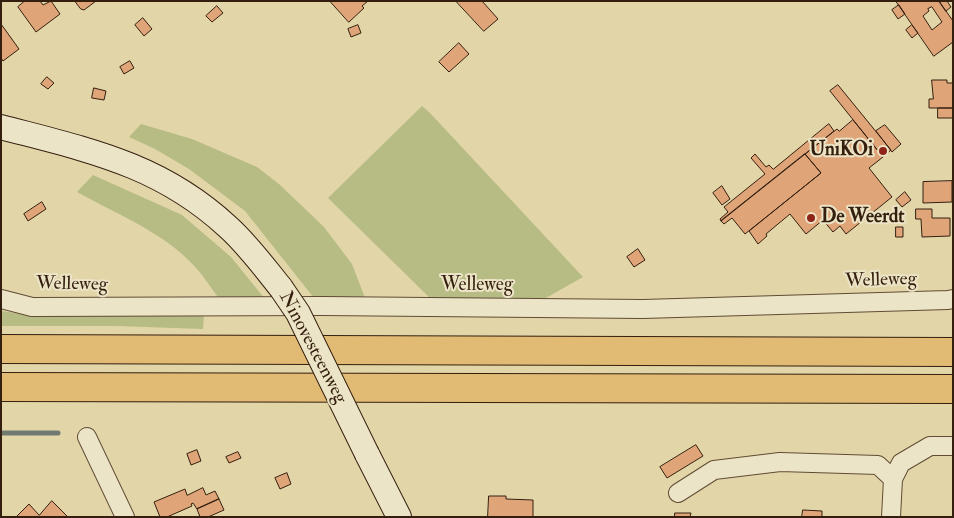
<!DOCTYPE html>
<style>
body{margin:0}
#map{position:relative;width:954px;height:518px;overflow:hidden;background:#e2d5a8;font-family:"IM FELL Double Pica",serif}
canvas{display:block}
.frame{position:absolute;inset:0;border:2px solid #341f0f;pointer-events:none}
</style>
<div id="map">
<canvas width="954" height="518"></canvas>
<div class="frame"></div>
</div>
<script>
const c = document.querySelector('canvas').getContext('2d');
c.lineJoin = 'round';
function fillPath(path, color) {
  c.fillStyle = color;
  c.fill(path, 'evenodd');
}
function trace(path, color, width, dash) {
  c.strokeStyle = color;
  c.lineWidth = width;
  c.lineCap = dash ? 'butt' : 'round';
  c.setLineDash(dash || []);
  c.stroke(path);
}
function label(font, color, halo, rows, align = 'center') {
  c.font = font + ' "IM FELL Double Pica",serif';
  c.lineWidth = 4;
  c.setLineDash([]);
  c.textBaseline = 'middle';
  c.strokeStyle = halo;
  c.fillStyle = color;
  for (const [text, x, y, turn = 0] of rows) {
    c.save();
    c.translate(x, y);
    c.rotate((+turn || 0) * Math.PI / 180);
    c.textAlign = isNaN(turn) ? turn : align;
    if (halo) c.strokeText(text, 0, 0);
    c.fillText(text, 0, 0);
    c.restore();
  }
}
fillPath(new Path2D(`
 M422,106l8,7 153,164 -46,26 -103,-1 -106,-104z
 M141,124l51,15 65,28 22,17 45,43 28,37 13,34h-51l-69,-87 -56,-42 -34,-20 -26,-12z
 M93,175l89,40 49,42 34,42 -45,1c-6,-8 -12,-17 -18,-25 -31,-40 -82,-59 -125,-83z
 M1,311l39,5 164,-1 -1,14 -87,-3h-115z`), '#b7bc85');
trace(new Path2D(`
 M1,433h57`), '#717a71', 5);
const building = new Path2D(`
 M25,1h15l3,4 8,-4 9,13 -24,18 -18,-25z
 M75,1h21l-12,9 -3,-1z
 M330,1h38l-6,5 2,2 -15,14z
 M456,1h26l16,18 -14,12z
 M896,1h43l14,20v21l-19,14zM932,7l10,15 -10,8 -9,-14 6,-5 -1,-2z
 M939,1h8l4,6 -5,4z
 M899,5l6,9 -7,5 -6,-9z
 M217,6l6,7 -11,9 -6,-6z
 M143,18l9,11 -8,7 -9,-11z
 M1,24l18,25 -16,12 -2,-3z
 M358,25l3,8 -10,4 -3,-8z
 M912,25l6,8 -6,5 -6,-8z
 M459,43l10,11 -20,18 -10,-10z
 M130,61l4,7 -10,6 -4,-7z
 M47,77l7,6 -6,6 -7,-5z
 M932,80h15v3h6v25h-24v-9h4z
 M838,85l53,65 -8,7 -53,-66z
 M94,88l12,3 -2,9 -12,-2z
 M938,108h15v10h-15z
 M853,120l30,37 -14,11 23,29 -46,37 -6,-8 -7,6 -10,-12 -17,14 -16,-20 -24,20 1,2 -9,8 -9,-13 72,-58 -16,-19 32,-25 2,2z
 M829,124l5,7 -113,90 -1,-2 8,-7 -4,-5 41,-33 -14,-16 4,-4 11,13 3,-2 4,4z
 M885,125l16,19 -9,8 -16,-21z
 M805,154l16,19 -76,61 -13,-16 -8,6 -3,-3z
 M952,181v21l-29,1v-21z
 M722,186l8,13 -8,6 -9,-12z
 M905,192l6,8 -9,7 -6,-7z
 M42,202l4,7 -18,12 -4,-7z
 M916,209h16v9h18v18l-28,1 -1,-18h-5z
 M896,227h7v10h-7z
 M638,249l7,11 -11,7 -7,-10z
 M696,445l7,11 -36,22 -7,-11z
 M197,450l4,11 -10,4 -4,-11z
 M238,452l3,6 -12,5 -3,-6z
 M287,473l4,11 -11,5 -5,-11z
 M203,488l3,7 9,-4 4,8 -22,10 -4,-6 -2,1 1,2 -25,11h-7l-6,-15 31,-13 2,6z
 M489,496h17v3l27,1v17h-45z
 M219,499l5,11 -16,7h-8l-3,-8z
 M52,501l16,16h-52l13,-13 10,11z
 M803,510l19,1v6h-20z
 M675,513h16l-1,4h-15z`);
fillPath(building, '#dfa478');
trace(building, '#341f0f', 1);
const minor = new Path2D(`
 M1,299l31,8 290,-1 321,3 305,-9 5,-1
 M87,437l38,80
 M678,493l36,-23 66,-8 98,3 15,14
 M891,517l2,-38 8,-16 29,-17h23`);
const secondary = new Path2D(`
 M1,127c87,23 159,37 227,100 20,18 36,40 53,61
 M367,454l32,63`);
const motorway = new Path2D(`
 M1,349l952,3
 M1,387l952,2`);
trace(minor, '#604c35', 20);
trace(secondary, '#341f0f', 26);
trace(motorway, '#341f0f', 30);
trace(minor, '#ece4c6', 18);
trace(secondary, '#ece4c6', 24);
trace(motorway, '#e1ba74', 28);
const secondaryBridge = new Path2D(`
 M281,288l17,25 69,141`);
trace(secondaryBridge, '#341f0f', 26, []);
trace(secondaryBridge, '#ece4c6', 24);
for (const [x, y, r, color] of [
 [883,151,5,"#8f2418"],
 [811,218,5,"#8f2418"]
]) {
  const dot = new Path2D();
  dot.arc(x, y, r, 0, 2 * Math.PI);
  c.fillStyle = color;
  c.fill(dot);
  trace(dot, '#ece4c6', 2);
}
label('bold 19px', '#341f0f', '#ece4c6', [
 ["UniKOi",873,151],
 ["De Weerdt",821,218,"left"]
], 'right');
label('19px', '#341f0f', '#ece4c6', [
 ["Welleweg",881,281,-2],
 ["Welleweg",72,285,1],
 ["Welleweg",477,286],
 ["Ninovesteenweg",312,348,62]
]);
</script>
